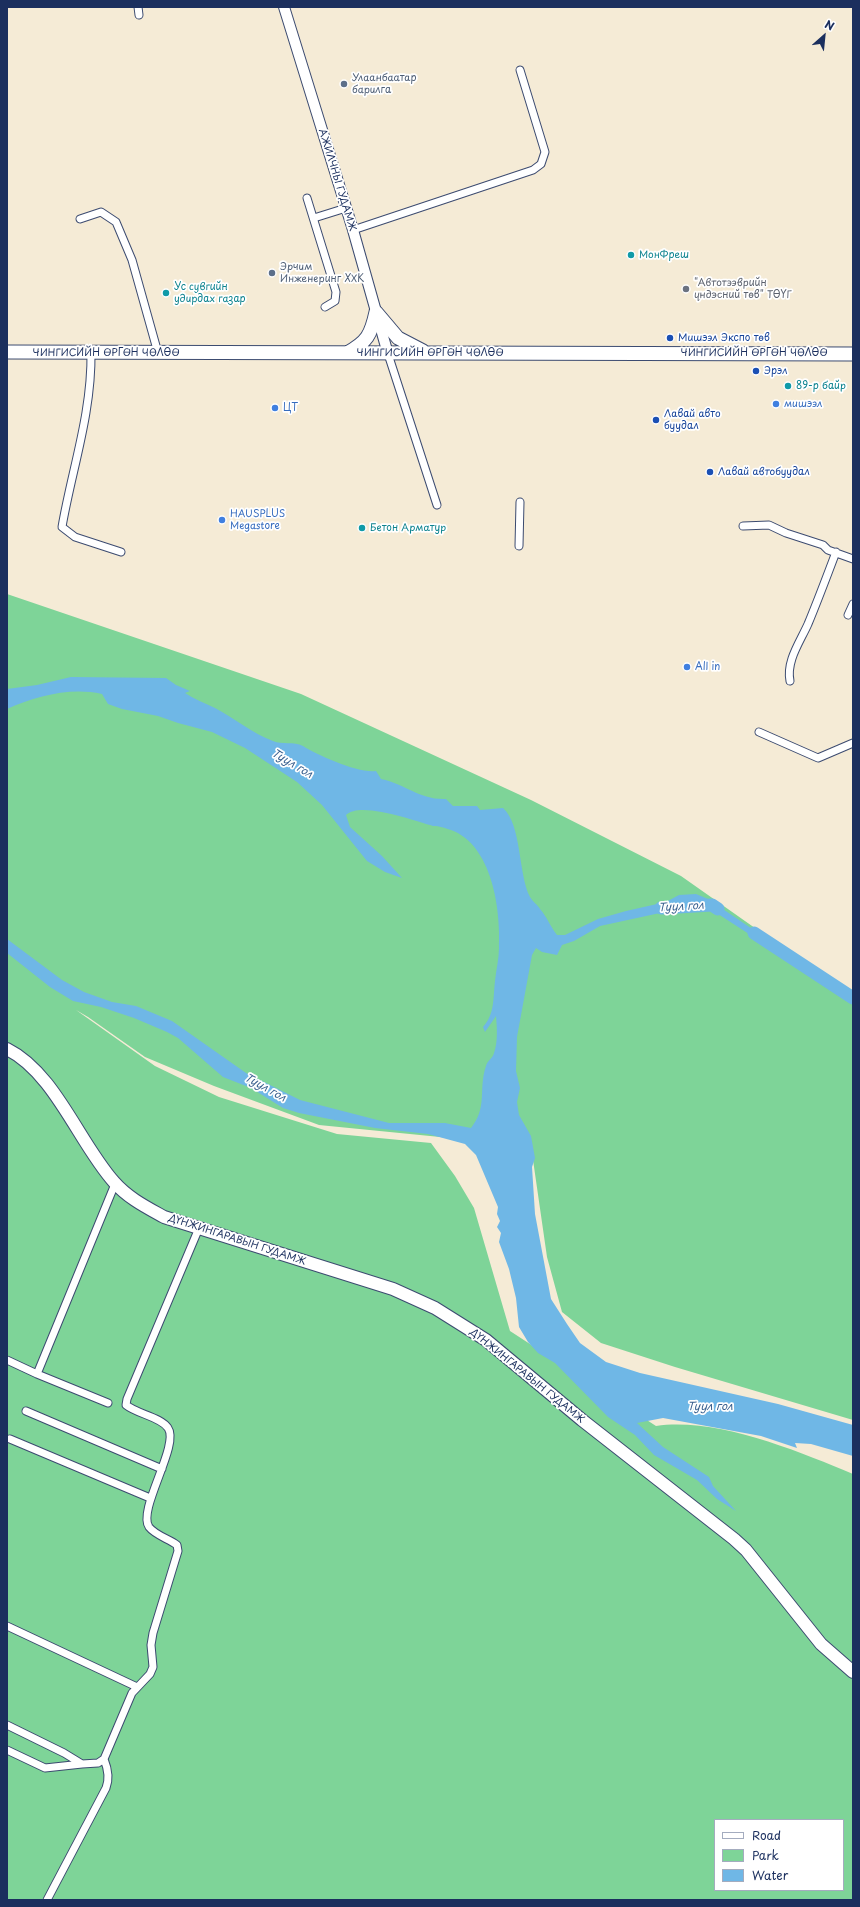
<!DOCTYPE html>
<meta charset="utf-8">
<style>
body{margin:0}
#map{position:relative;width:860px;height:1907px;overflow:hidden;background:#f5ebd6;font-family:"Playpen Sans",sans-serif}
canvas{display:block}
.frame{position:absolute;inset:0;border:8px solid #1b2f5e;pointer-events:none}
.legend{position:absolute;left:714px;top:1819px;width:130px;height:72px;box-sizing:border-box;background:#fff;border:1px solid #a4acbf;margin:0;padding:5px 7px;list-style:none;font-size:12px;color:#1b2f5e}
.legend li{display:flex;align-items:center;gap:8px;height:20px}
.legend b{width:20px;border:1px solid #a4acbf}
.north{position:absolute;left:804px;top:16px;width:40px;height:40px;-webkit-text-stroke:3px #fff;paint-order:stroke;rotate:27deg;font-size:11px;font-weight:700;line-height:16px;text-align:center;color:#1b2f5e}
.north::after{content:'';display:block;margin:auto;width:14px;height:18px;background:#1b2f5e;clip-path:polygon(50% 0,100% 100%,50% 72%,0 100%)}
</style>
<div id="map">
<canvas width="860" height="1907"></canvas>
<div class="frame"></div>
<ul class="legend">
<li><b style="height:5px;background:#fff"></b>Road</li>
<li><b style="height:11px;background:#7ed498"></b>Park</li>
<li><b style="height:11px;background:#6fb7e6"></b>Water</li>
</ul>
<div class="north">N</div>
</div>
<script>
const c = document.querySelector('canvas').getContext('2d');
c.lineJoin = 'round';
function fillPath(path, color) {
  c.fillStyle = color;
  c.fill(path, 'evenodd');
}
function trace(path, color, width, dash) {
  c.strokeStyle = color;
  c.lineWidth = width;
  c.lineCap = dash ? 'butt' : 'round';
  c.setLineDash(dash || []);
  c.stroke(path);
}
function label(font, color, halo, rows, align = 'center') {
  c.font = font + ' "Playpen Sans",sans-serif';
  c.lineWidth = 3.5;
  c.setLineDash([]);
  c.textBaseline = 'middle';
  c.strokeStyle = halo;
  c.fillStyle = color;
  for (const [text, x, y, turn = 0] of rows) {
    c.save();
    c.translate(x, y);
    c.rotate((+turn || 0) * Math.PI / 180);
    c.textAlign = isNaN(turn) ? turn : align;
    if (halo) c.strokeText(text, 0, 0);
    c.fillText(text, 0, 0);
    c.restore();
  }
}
fillPath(new Path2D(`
 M7,594l294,100 230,106 150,76 172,121v423l-178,-53 -74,-24 -39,-31 -15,-55 -16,-111 -212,-21 -105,-39 -69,-29 -57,-40 -12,-7 79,56 64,31 118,37 94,9 24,33 19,32 36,123 146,95c60,-9 142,25 197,48v426h-846zM715,1820h128v70h-128z`), '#7ed498');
fillPath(new Path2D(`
 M71,677l95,1 10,7 14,6 -5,2c9,6 20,10 30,15 19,10 37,25 58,33 9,4 21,0 30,5 14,9 57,28 73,25l5,8c25,5 38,21 65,20l7,7h24l3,4 23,-2c19,17 15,66 27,89 3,5 8,8 10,12 7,8 10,17 17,26h8l33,-16 28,-8 40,-9 13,-7 17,-1 12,5 62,42 -4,4 -51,-33 -20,-10 -35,11 -60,13 -26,15 -12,4 -5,10 -15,-3 -6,-4 -4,7 -15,82 -1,34 4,17 -3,14 2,13 12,21 4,22 -3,9 3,47 16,85 16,25 13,19 26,19 34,11 138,31 75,21v31l-42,-12 -16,-1 2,5 -36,-12 -98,-18 -26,5 26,24 46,30 4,9 23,25 -19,-12 -20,-19 -43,-25 -19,-20 -27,-18 -53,-54 -17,-10 -10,-11 -9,-15 -3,-29 -7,-29 -10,-27 2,-9 -4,-6 3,-6 -3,-7 1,-7 -22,-52 -11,-11 -37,-10 -53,-6 -76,-15 -16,-5 -32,-20 -28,-11 -45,-39 -11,-6 -33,-14 -33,-11 -28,-6 -23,-14 -43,-34v-14l55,41 22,12 28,10 24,4 36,15 74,52 54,27 89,23h56l26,5c17,-21 7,-39 15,-62 1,-5 7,-8 8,-13 4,-11 3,-25 2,-37l-11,16 -2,-5c12,-13 10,-29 12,-46 1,-11 4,-22 4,-33 2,-39 -7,-103 -48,-118 -7,-2 -11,-4 -18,-4 -19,-5 -72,-25 -87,-11l4,12 32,29 20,22 -17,-6 -18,-11 -45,-56 -25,-23 -52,-34 -33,-16 -34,-9 -20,-7 -36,-7 -14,-5 -6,-10c-32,-7 -65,2 -95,15v-20l30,-4z`), '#6fb7e6');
trace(new Path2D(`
 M661,908l51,-3 6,4
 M754,933l99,65`), '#6fb7e6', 13);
const street = new Path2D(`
 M138,7l1,8
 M307,198l29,94 -1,9 -10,6
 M314,218l32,-10
 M80,219l21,-7 15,10 16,38 26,93
 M353,230l180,-60 8,-6 4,-12 -25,-82
 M91,352c1,61 -19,117 -29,175l13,10 46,15
 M388,354l49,151
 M743,526l26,-1 17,8 37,12 5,5 25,9
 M519,546l1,-44
 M848,615l5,-11
 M790,681c-4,-20 10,-39 18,-57 10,-24 19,-48 28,-72
 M759,732l59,26 35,-15
 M7,1360l30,14
 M108,1403l-71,-29 78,-190
 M26,1411l136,58
 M10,1439l140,59
 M7,1626l130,61
 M7,1725l57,28 18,11 16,-1 6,-4 28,-66 18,-19 3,-7 -2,-22 2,-12 25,-82 -1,-6c-8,-6 -22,-10 -28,-18 -12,-17 31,-82 19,-99 -7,-11 -31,-14 -42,-23l1,-6 72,-171
 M7,1750l38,18 37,-4
 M47,1900l59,-112c4,-10 2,-19 -2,-29`);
const secondary = new Path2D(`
 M284,7l69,223 35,124`);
const primary = new Path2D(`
 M7,1049c48,24 72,94 107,133 14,16 32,25 50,35l229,72 42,19 51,32 96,80 152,119 12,11 75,94 32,28`);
const highway = new Path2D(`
 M376,312l22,26 25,13
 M7,352l846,2
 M347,353c20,-11 24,-18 29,-41`);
trace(street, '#3c4b70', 9);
trace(secondary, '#3c4b70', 12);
trace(primary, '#3c4b70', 14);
trace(highway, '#3c4b70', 15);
trace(street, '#fff', 7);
trace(secondary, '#fff', 10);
trace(primary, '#fff', 12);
trace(highway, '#fff', 13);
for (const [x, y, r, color] of [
 [344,84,4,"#5c6f8a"],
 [631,255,4,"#0f9aa8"],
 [272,273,4,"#5c6f8a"],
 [686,289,4,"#6b7280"],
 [166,293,4,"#0f9aa8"],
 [670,338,4,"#1a4fb4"],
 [756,371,4,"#1a4fb4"],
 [788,386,4,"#0f9aa8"],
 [776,404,4,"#3f7fe0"],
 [275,408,4,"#3f7fe0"],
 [656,420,4,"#1a4fb4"],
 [710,472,4,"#1a4fb4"],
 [222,520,4,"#3f7fe0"],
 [362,528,4,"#0f9aa8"],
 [687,667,4,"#3f7fe0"]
]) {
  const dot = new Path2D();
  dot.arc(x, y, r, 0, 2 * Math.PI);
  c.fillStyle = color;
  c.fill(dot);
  trace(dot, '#fff', 1.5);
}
label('10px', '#4e5e75', '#fff', [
 ["Улаанбаатар",352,78],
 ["барилга",352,90],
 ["Эрчим",280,267],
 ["Инженеринг ХХК",280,279]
], 'left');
label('10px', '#1b2f5e', '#fff', [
 ["АЖИЛЧНЫ ГУДАМЖ",337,180,73],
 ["ЧИНГИСИЙН ӨРГӨН ЧӨЛӨӨ",106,353],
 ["ЧИНГИСИЙН ӨРГӨН ЧӨЛӨӨ",430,353],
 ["ЧИНГИСИЙН ӨРГӨН ЧӨЛӨӨ",754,353],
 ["ДҮНЖИНГАРАВЫН ГУДАМЖ",237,1240,18],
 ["ДҮНЖИНГАРАВЫН ГУДАМЖ",527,1376,39]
]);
label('10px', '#0d838f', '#fff', [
 ["МонФреш",639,255],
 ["Ус сувгийн",174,287],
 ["удирдах газар",174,299],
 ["89-р байр",796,386],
 ["Бетон Арматур",370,528]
], 'left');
label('10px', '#5b616d', '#fff', [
 ["\"Автотээврийн",694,283],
 ["үндэсний төв\" ТӨҮГ",694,295]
], 'left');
label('10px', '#164399', '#fff', [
 ["Мишээл Экспо төв",678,338],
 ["Эрэл",764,371],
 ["Лавай авто",664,414],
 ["буудал",664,426],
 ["Лавай автобуудал",718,472]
], 'left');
label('10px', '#366cbe', '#fff', [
 ["мишээл",784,404],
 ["ЦТ",283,408],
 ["HAUSPLUS",230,514],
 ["Megastore",230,526],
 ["All in",695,667]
], 'left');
label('italic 11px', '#385f8e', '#fff', [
 ["Туул гол",292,764,31],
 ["Туул гол",681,907,-3],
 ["Туул гол",265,1088,29],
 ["Туул гол",710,1407]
]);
</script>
